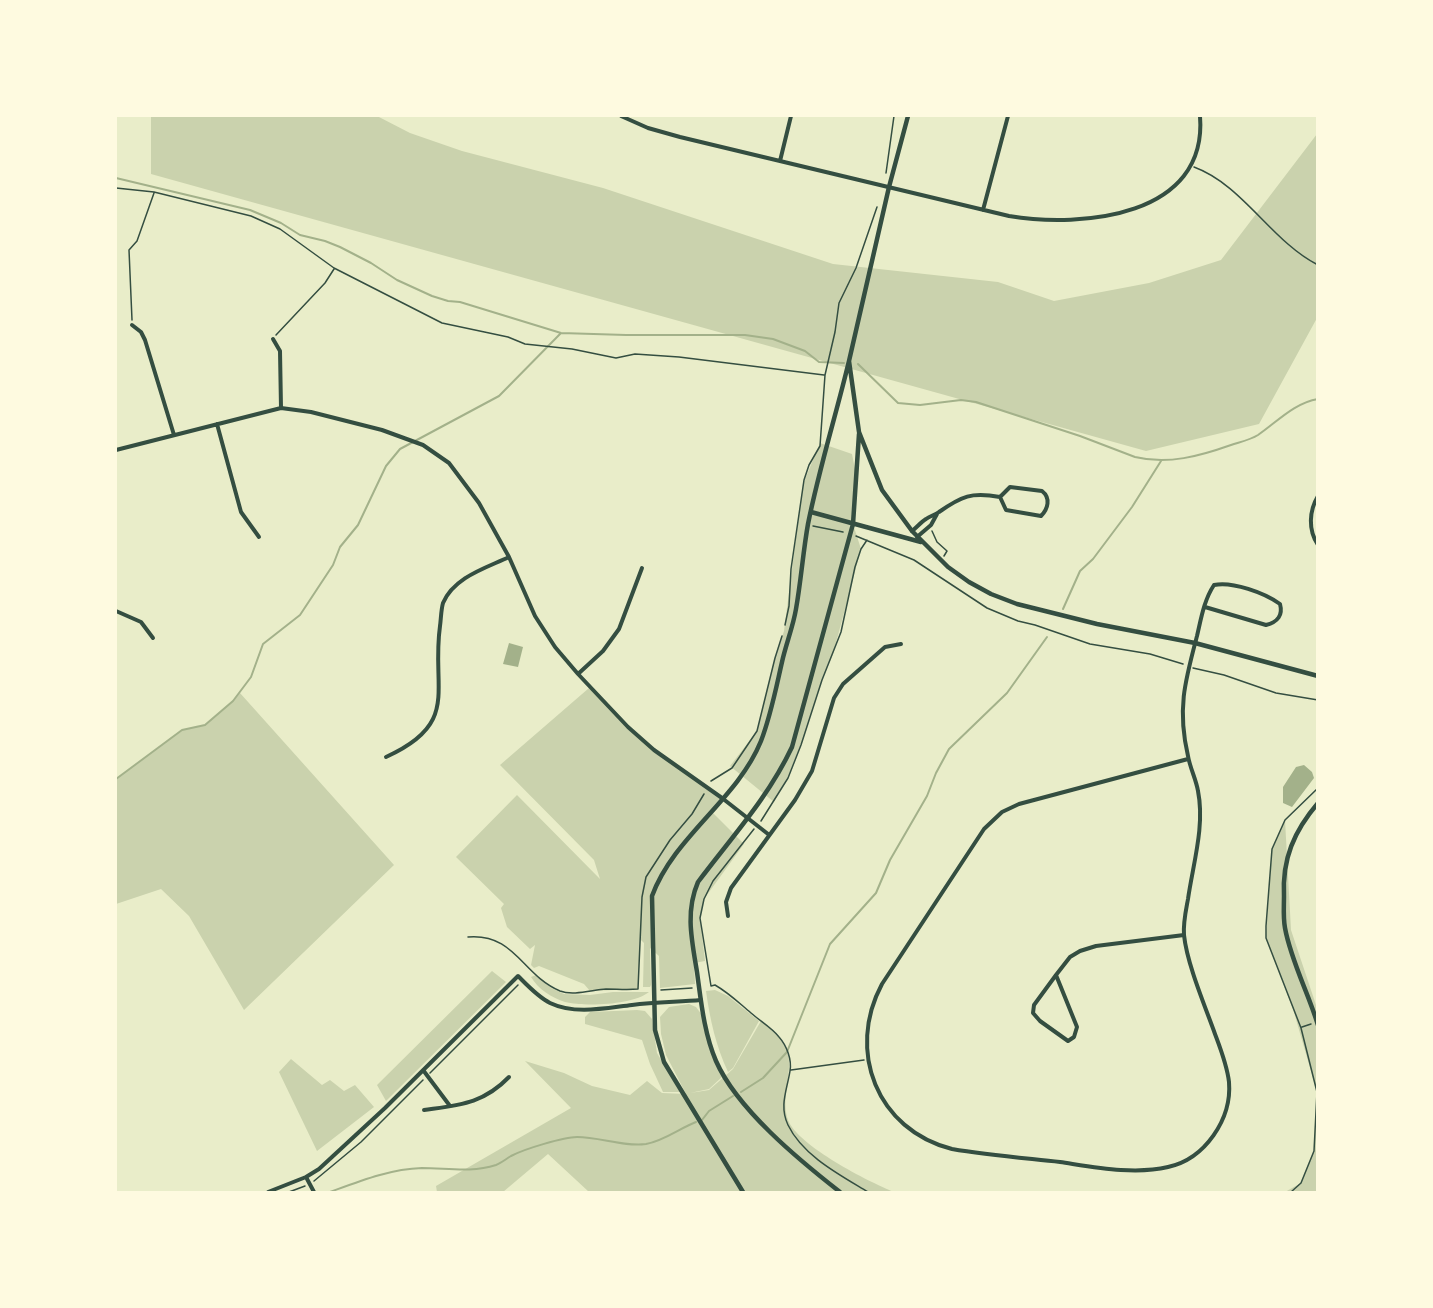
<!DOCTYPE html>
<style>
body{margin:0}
#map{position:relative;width:1433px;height:1308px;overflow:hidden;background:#e9edc9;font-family:"PT Serif",serif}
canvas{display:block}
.frame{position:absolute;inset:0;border:117px solid #fefae0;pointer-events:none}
</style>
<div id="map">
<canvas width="1433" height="1308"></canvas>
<div class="frame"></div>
</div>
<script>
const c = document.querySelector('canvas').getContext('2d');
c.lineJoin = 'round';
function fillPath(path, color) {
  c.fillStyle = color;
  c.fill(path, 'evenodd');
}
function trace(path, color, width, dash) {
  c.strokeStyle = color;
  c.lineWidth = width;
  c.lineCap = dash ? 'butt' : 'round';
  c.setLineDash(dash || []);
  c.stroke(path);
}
fillPath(new Path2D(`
 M151,116h226l33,17 52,18 141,37 230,76 165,18 56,19 95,-18 72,-23 96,-126v184l-58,106 -113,27 -995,-277z
 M820,443l32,11 4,20 -3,50 8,25 -28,105 -11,26 -19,59 -14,35 -15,28 -44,-36 27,-35 18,-73 9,-27 19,-147z
 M589,688l57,55 76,55 -11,13 33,33 -40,55 -4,19 5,43 -11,2 1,21 -35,4 -1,-32 -9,-8 1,37 -1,2h-7l1,-44 -4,-4 -2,50 -48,2 -6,-7 -45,-18 -5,2 -3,-3 4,-20 -5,4 -23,-22 -6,-19 3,-4 -48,-47 61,-62 83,84 -6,-19 -94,-95z
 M240,693l154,172 -150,145 -55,-94 -28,-27 -45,15v-125l66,-49 23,-5 28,-24z
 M1285,820l6,110 26,78v184h-32l16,-9 13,-32 3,-59 -24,-83 -27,-71 6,-89z
 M492,971l14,11 -120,119 -9,-16z
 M536,975l15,13 13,6 26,1 23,-3h36c-16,13 -64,15 -84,10 -13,-4 -27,-13 -34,-25z
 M715,990l13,6 31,25 -26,47 -5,4c-12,-26 -18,-52 -22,-81z
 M689,1004l7,3 6,8 20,62 -13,12 -19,4 19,-3 24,-21 28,-48c31,27 31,32 25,72 -1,10 -1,18 2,27 10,26 81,62 106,72h-305l-41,-38 -45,38h-66l-1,-6 135,-78 -46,-47 39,12 28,13 38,9 17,-14 15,12 24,1 -20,-39 -5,-21 -1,-17 9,-10z
 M637,1010l8,1 7,8 5,34 23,39h-17l-13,-28 -8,-24 -57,-16v-7l5,-5z
 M291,1059l31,26 8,-5 14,11 11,-6 19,22 -57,44 -38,-79z`), '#cad2ad');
fillPath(new Path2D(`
 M509,643l14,4 -5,20 -15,-3z
 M1304,765l8,7 2,6 -22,29 -9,-4v-16l13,-20z`), '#a3b18a');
trace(new Path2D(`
 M116,178l134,32 31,13 19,12 25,6 15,6 31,16 26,17 35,16 16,5 12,1 101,31 65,2h119l28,4 32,12 14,11 25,1
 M858,364l40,39 22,2 41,-5 15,2 104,34 55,21c33,8 65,-1 96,-12 9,-3 19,-5 27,-10 19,-13 36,-32 60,-36
 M1063,609l17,-38 13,-12 39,-52 29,-46
 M116,779l66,-49 23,-5 28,-24 18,-24 12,-33 37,-29 33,-50 7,-18 18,-22 28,-59 14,-17 99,-53 62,-63
 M741,1092l22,-14 24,-26 43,-108 46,-51 14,-33 37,-64 9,-23 13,-24 58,-56 40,-56
 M702,1120l7,-9 24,-15
 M330,1192c30,-11 60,-23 92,-24 25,0 49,5 74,-3 5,-2 10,-6 15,-9 13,-7 53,-19 66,-19 23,0 46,10 69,7 18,-3 34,-16 50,-22`), '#a3b18a', 2);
trace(new Path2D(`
 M116,145v-29
 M1194,167c49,18 77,74 124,98
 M886,173l8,-57
 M116,188l38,4 97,24 29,13 54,39 108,55 66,14 17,7 47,5 44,9 19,-4 44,3 145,18
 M132,320l-3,-70 8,-9 17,-48
 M276,335l49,-52 9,-14
 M813,526l30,6
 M932,531l5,11 10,9 -3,5
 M856,536l58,24 73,48 31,13 17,4 55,19 60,10 33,10
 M785,625l4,-19 2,-37 13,-89 5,-15 11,-19 5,-71 10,-43 4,-29 17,-35 21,-61
 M1193,668l31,7 52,18 42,7
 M711,781l21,-13 25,-37 18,-73 7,-22
 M761,821l27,-43 13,-33 21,-65 19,-48 14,-65 6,-18 6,-9
 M754,829l-41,52 -9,18 -4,19 11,68 4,-1c14,8 24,18 36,28 9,8 21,15 28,24 8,9 13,23 11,34 -3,19 -11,35 -2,54 15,31 52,50 80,67
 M468,937c47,-4 54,38 92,54 13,5 32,-1 46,-2 11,0 21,1 32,0l4,-92 4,-20 24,-37 22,-26 12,-20
 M661,990l31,-2
 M1302,1027l9,-3
 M791,1070l73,-10
 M430,1073l88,-88
 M314,1181l47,-39 62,-62
 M289,1192l16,-6
 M1291,1192l10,-9 13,-32 3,-59 -16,-64 -35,-90v-12l6,-77 13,-29 33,-32`), '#344e41', 1.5);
trace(new Path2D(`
 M621,116l27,12 32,9 329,79c73,12 199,1 191,-100
 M780,161l11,-45
 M983,210l25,-94
 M132,325l9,7 4,8 29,95
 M273,339l7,12 1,57
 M217,424l24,88 18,25
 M116,450l165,-42 30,4 71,18 41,15 26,18 30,40 30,54 26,59 20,31 23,27 50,53 26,23 68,48 46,36
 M1010,487l32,4c9,7 6,18 -1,25l-35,-6 -6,-13z
 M1318,496c-9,15 -10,34 0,49
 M912,531c5,-4 9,-9 14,-12 4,-3 9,-4 13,-7 23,-16 32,-20 61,-15
 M917,537l14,-12 6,-11
 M116,611l25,11 12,16
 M578,674l25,-23 16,-22 23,-61
 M386,757c75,-34 45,-67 54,-131 1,-7 1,-16 3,-23 11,-26 43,-35 66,-46
 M1188,759l-169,45 -17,8 -18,17 -102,155c-36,67 -5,146 70,165 35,6 72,9 108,13 34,5 74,13 108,5 37,-8 64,-48 61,-85 -2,-17 -8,-32 -14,-48 -10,-28 -28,-70 -31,-99 -1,-12 2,-25 4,-36 5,-35 17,-73 10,-108 -2,-12 -8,-23 -10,-35 -11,-47 -3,-75 9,-120 4,-17 7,-36 17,-51 18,-4 51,8 66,19 3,11 -2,18 -14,21l-61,-18
 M728,916l-2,-14 5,-14 64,-88 17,-29 22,-73 9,-14 42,-37 16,-3
 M1056,975l21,52 -3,10 -6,4 -28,-20 -7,-8 1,-8z
 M1056,975l14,-18 10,-6 16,-5 88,-11
 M423,1070l27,36
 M424,1110c35,-5 59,-6 85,-33
 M306,1177l8,15
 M268,1192l38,-15 13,-8 66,-61 133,-132c10,10 20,21 32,27 25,12 56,5 82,2 23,-3 46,-3 69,-5`), '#344e41', 4);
trace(new Path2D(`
 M908,116l-19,71 -40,174 10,71 23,58 30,41 36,36 21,15 22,12 26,10 80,20 98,19 123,33
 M811,512l110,30
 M1318,803c-24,28 -36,56 -34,93 0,11 -1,21 1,32 6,33 23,64 33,97
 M743,1192l-79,-130 -9,-32 -3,-134c22,-60 85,-96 109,-155 10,-26 15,-53 21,-79 4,-18 11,-35 14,-53 5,-28 7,-57 12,-85 11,-55 28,-109 41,-163
 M840,1192c-41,-32 -103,-83 -124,-131 -12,-28 -15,-60 -19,-89 -5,-31 -12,-60 1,-90 33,-44 70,-84 94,-135l61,-223 6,-90`), '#344e41', 4.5);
</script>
